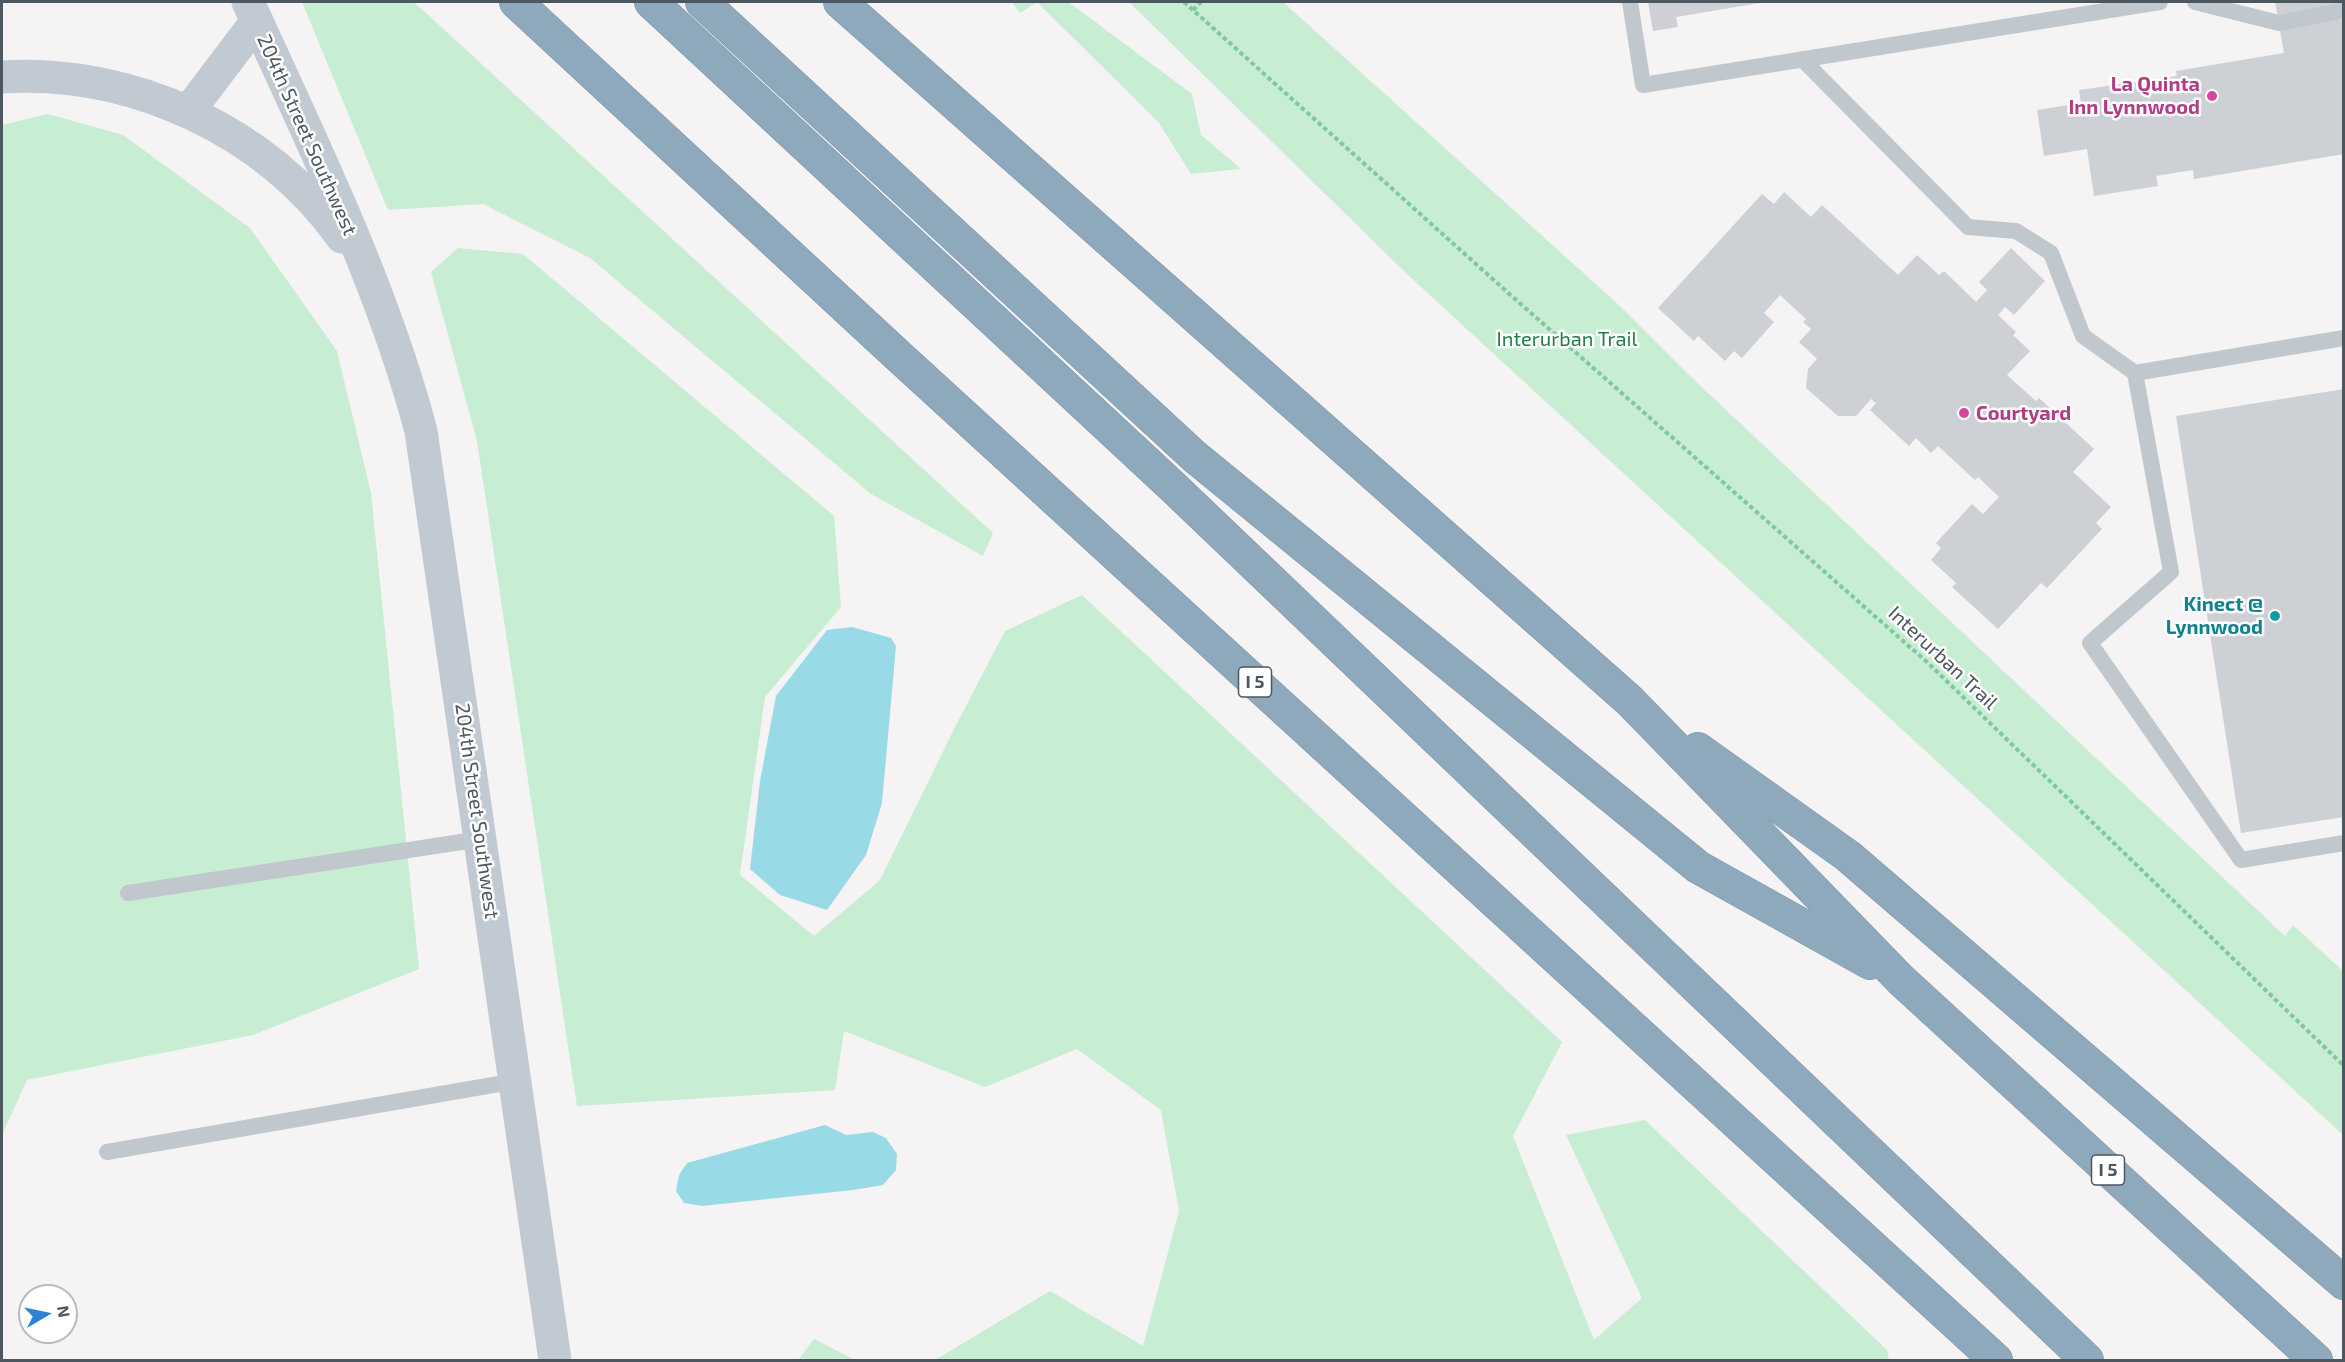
<!DOCTYPE html>
<style>
body{margin:0}
#map{position:relative;width:2345px;height:1362px;overflow:hidden;background:#f5f3f3;font-family:"Exo 2",sans-serif}
canvas{display:block}
.frame{position:absolute;inset:0;border:3px solid #4c575f;pointer-events:none}
.north{position:absolute;left:18px;top:1284px;width:60px;height:60px;box-sizing:border-box;background:#fff;border:2px solid #b7bcbf;border-radius:50%;rotate:81deg;font-size:16px;font-weight:700;line-height:24px;text-align:center;color:#4c575f}
.north::after{content:'';display:block;margin:auto;width:21px;height:27px;background:#2c83d6;clip-path:polygon(50% 0,100% 100%,50% 72%,0 100%)}
</style>
<div id="map">
<canvas width="2345" height="1362"></canvas>
<div class="frame"></div>
<div class="north">N</div>
</div>
<script>
const c = document.querySelector('canvas').getContext('2d');
c.lineJoin = 'round';
function fillPath(path, color) {
  c.fillStyle = color;
  c.fill(path, 'evenodd');
}
function trace(path, color, width, dash) {
  c.strokeStyle = color;
  c.lineWidth = width;
  c.lineCap = dash ? 'butt' : 'round';
  c.setLineDash(dash || []);
  c.stroke(path);
}
function label(font, color, halo, rows, align = 'center') {
  c.font = font + ' "Exo 2",sans-serif';
  c.lineWidth = 5;
  c.setLineDash([]);
  c.textBaseline = 'middle';
  c.strokeStyle = halo;
  c.fillStyle = color;
  for (const [text, x, y, turn = 0] of rows) {
    c.save();
    c.translate(x, y);
    c.rotate((+turn || 0) * Math.PI / 180);
    c.textAlign = isNaN(turn) ? turn : align;
    if (halo) c.strokeText(text, 0, 0);
    c.fillText(text, 0, 0);
    c.restore();
  }
}
fillPath(new Path2D(`
 M302,2h112l579,531 -10,23 -112,-62 -281,-236 -107,-54 -95,6z
 M1012,2h55l7,4 118,88 9,41 40,34 -50,5 -32,-51 -122,-121 -17,11z
 M1129,2h154l338,305 69,69 595,560 8,-11 50,46v164l-935,-860z
 M48,114l75,21 127,93 87,123 34,142 48,476 -166,66 -226,45 -25,55v-1010z
 M458,248l65,6 311,262 7,91 -76,90 -25,178 74,61 66,-56 75,-153 50,-96 77,-36 480,447 -49,94 81,204 48,-42 -76,-163 79,-15 242,230 2,10h-954l115,-69 93,55 36,-135 -18,-101 -84,-61 -92,38 -141,-56 -9,59 -258,16 -100,-665 -46,-169z
 M814,1339l41,21h-57z`), '#c7edd3');
fillPath(new Path2D(`
 M852,627l39,11 5,8 -14,157 -16,52 -39,55 -47,-15 -30,-26 10,-88 16,-85 51,-66z
 M825,1125l21,10 27,-3 13,6 11,16 -1,16 -13,15 -30,5 -151,16 -18,-3 -8,-12 3,-16 8,-12z`), '#98dbe6');
fillPath(new Path2D(`
 M1648,2h112v1l-84,14 2,10 -25,4z
 M2275,2h63l6,30v122l-150,25 -1,-9 -37,6 2,10 -64,10 -7,-47 -43,7 -7,-46 44,-7 -2,-13 98,-14 -1,-5 108,-18z
 M1784,192l27,25 11,-12 76,70 19,-20 22,20 5,-4 32,31 11,-12 -8,-8 32,-34 34,33 -31,34 -9,-8 -7,8 18,17 -3,3 17,16 -23,24 29,26 3,-3 55,51 -21,23 38,35 -15,16 6,6 -55,59 -6,-5 -43,46 -46,-42 4,-4 -25,-23 10,-12 -5,-5 36,-39 11,10 16,-17 -21,-20 -3,3 -37,-34 -7,7 -15,-15 -7,8 -39,-36 6,-7 -5,-4 -15,17h-18l-32,-28 2,-19 9,-10 -18,-17 12,-13 -8,-7 3,-3 -26,-24 -16,18 10,9 -32,36 -8,-7 -9,10 -27,-25 -4,5 -36,-33 104,-114 12,10z
 M2344,389v428l-103,16 -65,-417z`), '#cdd0d4');
const highway = new Path2D(`
 M516,2l377,349 1103,1009
 M651,2l521,484 915,874
 M702,2l493,455 503,410 172,96
 M840,2l790,699 271,279 415,380
 M1698,749l150,107 496,427`);
trace(highway, '#7b94a8', 34);
trace(new Path2D(`
 M1184,2l322,289 422,372 416,403
 M1193,10l8,-8`), '#81c8a0', 4, [4.5, 3]);
trace(new Path2D(`
 M1630,2l13,83 517,-83
 M2195,2l84,21 61,-12 4,-3
 M1802,59l166,168 48,4 35,22 32,83 52,37 209,-35
 M2135,373l36,199 -81,71 151,217 103,-17
 M128,893l353,-54
 M107,1152l409,-71`), '#c0c8ce', 16);
trace(new Path2D(`
 M248,2c63,138 134,282 173,429l134,929
 M2,77c130,-8 263,53 340,160
 M188,112l69,-91`), '#c1cad2', 33);
trace(highway, '#8fa9bc', 33);
for (const [x, y, r, color] of [
 [2212,96,6,"#d1479c"],
 [1964,413,6,"#d1479c"],
 [2275,616,6,"#0f9aa8"]
]) {
  const dot = new Path2D();
  dot.arc(x, y, r, 0, 2 * Math.PI);
  c.fillStyle = color;
  c.fill(dot);
  trace(dot, '#fff', 2);
}
for (const [x, y, w] of [
 [1255,682,33],
 [2108,1170,33]
]) {
  const box = new Path2D();
  box.roundRect(x - w / 2, y - 15, w, 30, 4.5);
  c.fillStyle = '#fff';
  c.fill(box);
  trace(box, '#4c575f', 1.5);
}
label('bold 18px', '#4c575f', null, [
 ["I 5",1255,682],
 ["I 5",2108,1170]
]);
label('bold 20px', '#b23c85', '#fff', [
 ["La Quinta",2200,84],
 ["Inn Lynnwood",2200,107],
 ["Courtyard",1976,413,"left"]
], 'right');
label('20px', '#4c575f', '#fff', [
 ["204th Street Southwest",307,135,66],
 ["Interurban Trail",1943,658,43],
 ["204th Street Southwest",477,811,82]
]);
label('20px', '#217c47', '#fff', [
 ["Interurban Trail",1567,339]
]);
label('bold 20px', '#0d838f', '#fff', [
 ["Kinect @",2263,604],
 ["Lynnwood",2263,627]
], 'right');
</script>
